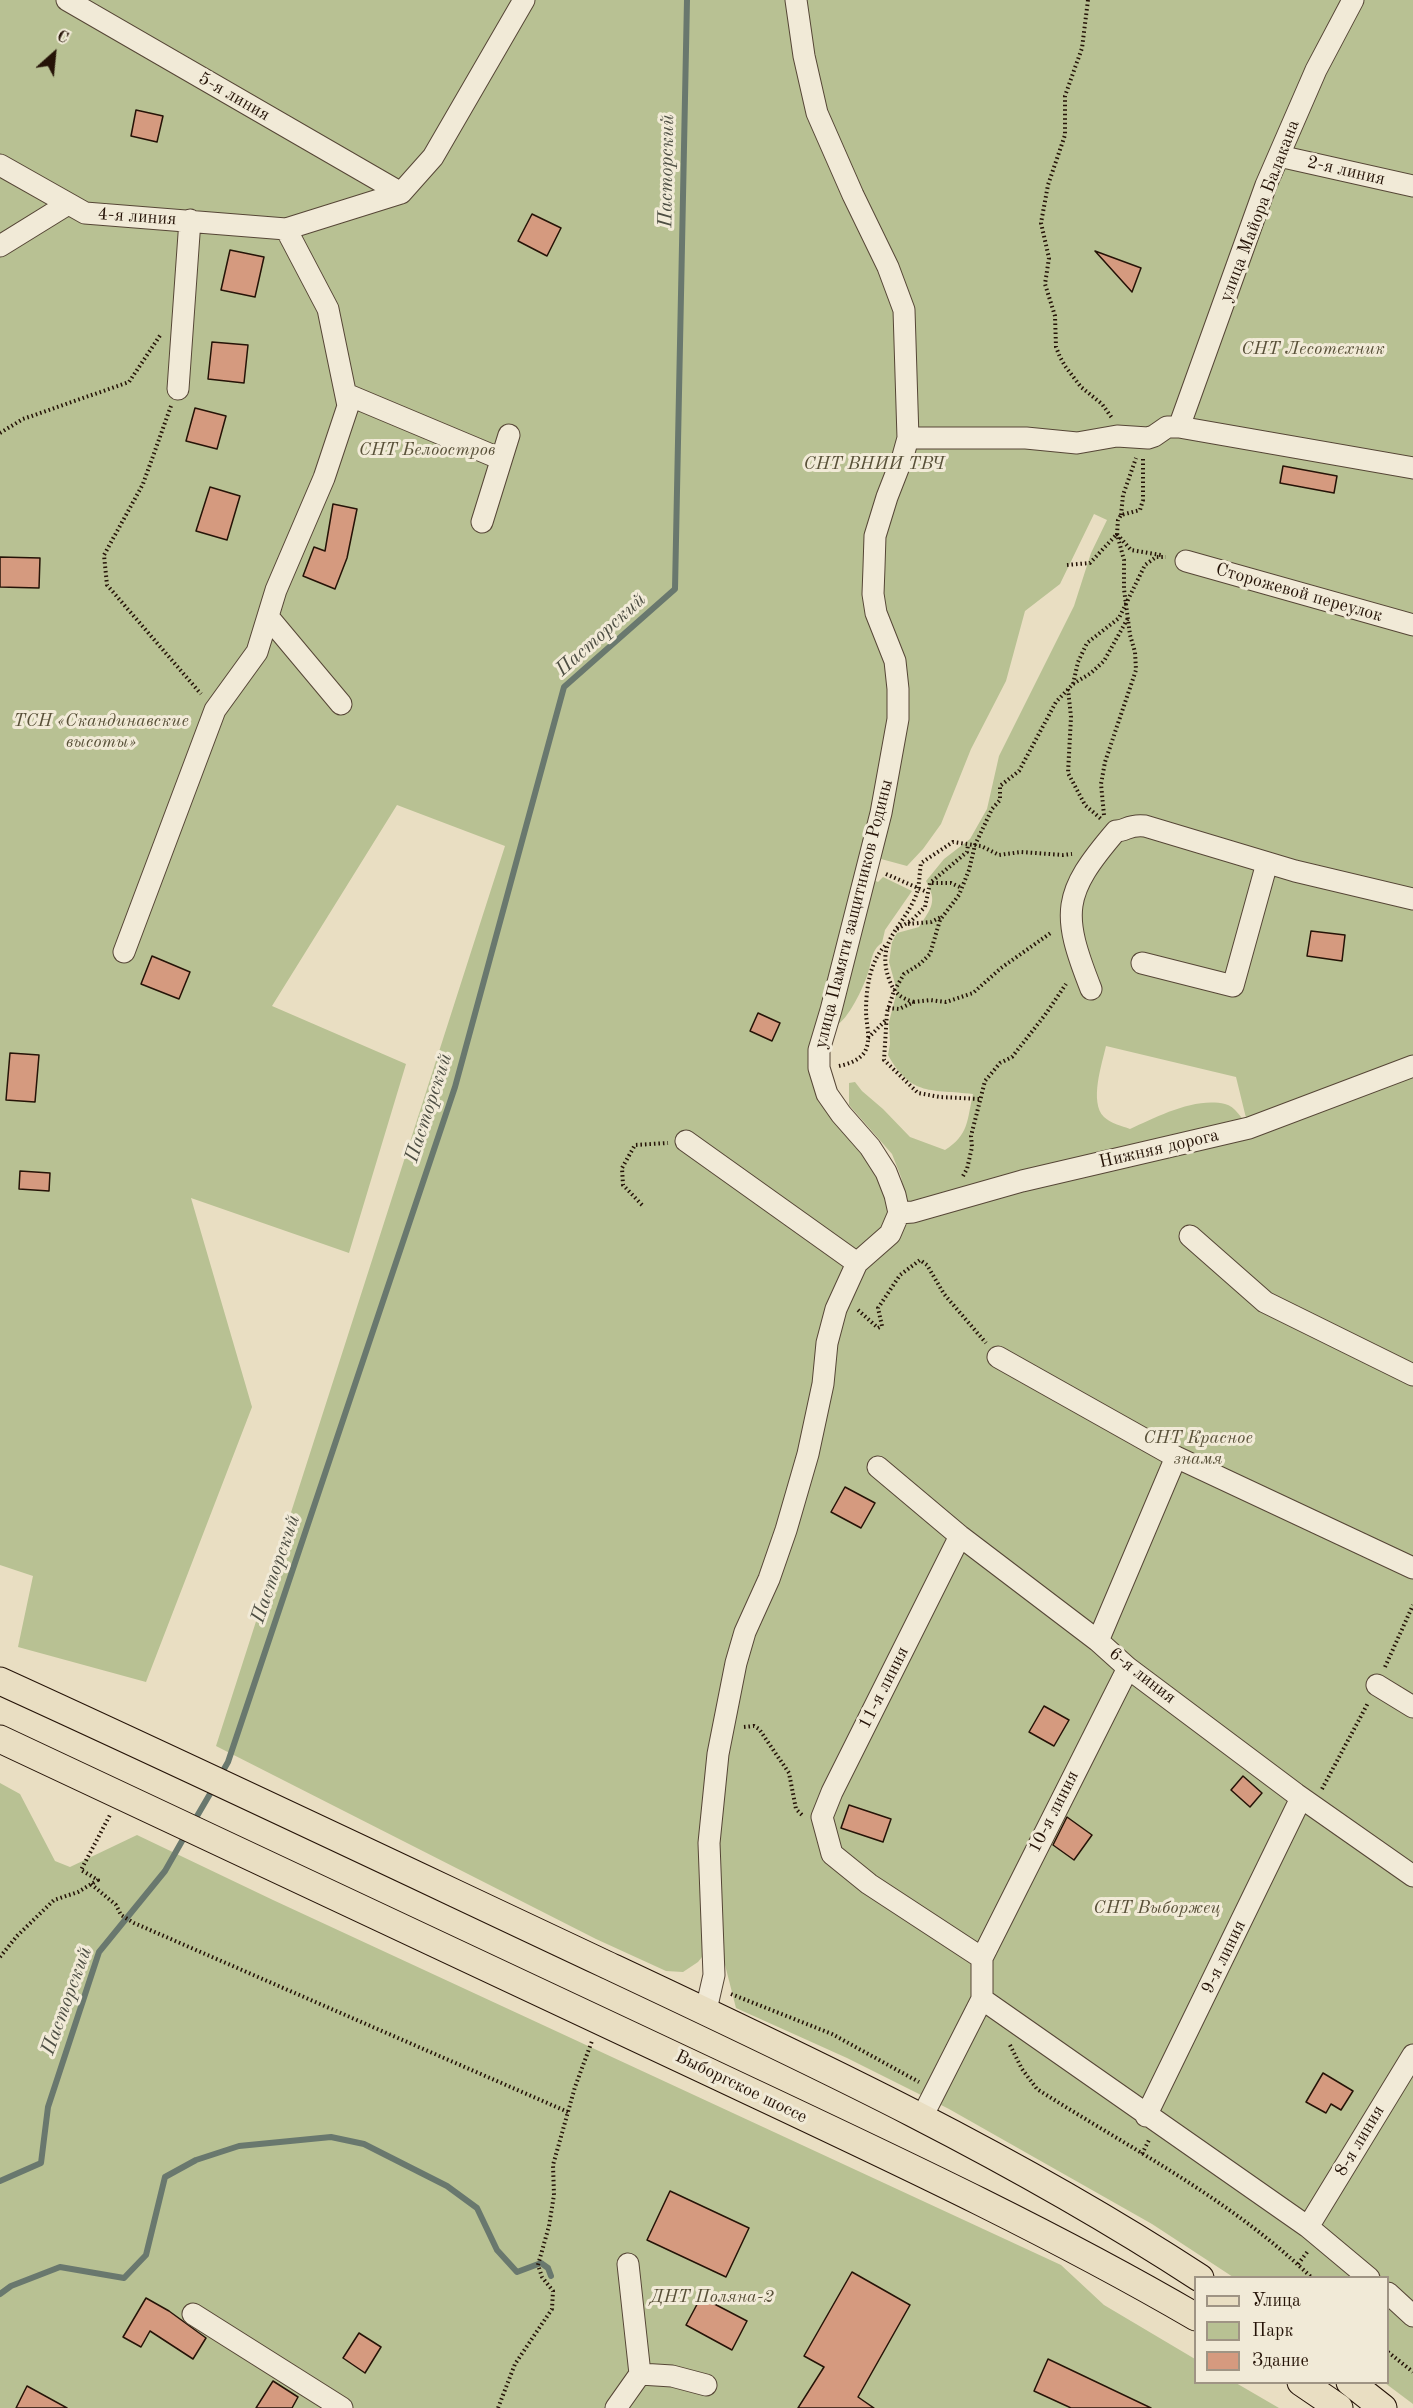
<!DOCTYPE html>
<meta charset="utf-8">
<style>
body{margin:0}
#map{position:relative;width:1413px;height:2408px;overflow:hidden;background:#e9dec2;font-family:"Old Standard TT",serif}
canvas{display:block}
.legend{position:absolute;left:1194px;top:2276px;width:195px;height:108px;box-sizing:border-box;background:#f1ead7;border:2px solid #9f9484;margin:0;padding:8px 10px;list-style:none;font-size:18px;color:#251307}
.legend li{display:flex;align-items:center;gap:12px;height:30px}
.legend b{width:30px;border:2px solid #9f9484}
.north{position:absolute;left:24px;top:24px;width:60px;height:60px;-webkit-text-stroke:4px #f1ead7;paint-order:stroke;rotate:27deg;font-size:16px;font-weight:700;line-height:24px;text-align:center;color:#251307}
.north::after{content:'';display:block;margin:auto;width:21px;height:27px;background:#251307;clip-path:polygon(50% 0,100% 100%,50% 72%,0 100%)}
</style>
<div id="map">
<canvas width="1413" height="2408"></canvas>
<ul class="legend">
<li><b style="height:8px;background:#e9dec2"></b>Улица</li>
<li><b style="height:16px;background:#b8c193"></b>Парк</li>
<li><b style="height:16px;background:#d59a7f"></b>Здание</li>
</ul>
<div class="north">С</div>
</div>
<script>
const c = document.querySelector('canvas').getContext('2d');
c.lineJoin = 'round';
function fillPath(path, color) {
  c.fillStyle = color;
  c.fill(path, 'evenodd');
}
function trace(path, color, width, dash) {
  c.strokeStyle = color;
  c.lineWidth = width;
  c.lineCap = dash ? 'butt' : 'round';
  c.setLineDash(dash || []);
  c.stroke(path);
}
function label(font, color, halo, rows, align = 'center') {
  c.font = font + ' "Old Standard TT",serif';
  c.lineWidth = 6;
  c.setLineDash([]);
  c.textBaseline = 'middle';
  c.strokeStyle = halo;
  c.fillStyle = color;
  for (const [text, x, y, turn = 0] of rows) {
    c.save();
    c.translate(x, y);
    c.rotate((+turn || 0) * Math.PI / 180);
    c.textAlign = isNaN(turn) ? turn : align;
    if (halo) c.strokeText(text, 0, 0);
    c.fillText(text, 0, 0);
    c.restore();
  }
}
fillPath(new Path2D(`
 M0,0h1413v2404l-28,-21 3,-1v-104l-155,-1 -81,-53 -203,-115 -102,-51 -111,-50 -13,-51 -17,-5 -8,10 -15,10 -17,-1 -70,-32 -380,-193 289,-900 -108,-41 -125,201 134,58 -57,189 -158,-55 61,209 -106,275 -128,-35 15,-71 -33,-11zM1094,514l13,6 -16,33 -17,53 -75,150 -12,53 -17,30 -26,20 -18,22c12,21 5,27 -7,46l-22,6 -5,9 -3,20 8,29 -8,31 1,22 -2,11c23,42 44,34 85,39 -6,26 -4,41 -28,56l-35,-13 -27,-28 -21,-18 -7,-9 -6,1v22l43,49 9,23 6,28 -88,-144 51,-205 37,10 16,-17 18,-25 30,-75 35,-68 19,-70 35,-27zM1106,1046l130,31 12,49c-6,-7 -13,-20 -23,-22 -31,-7 -68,13 -95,25 -8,-3 -20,-6 -26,-12 -15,-15 -2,-53 2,-71z
 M883,877l29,14 -27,39 -3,13c-11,7 -10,18 -14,30 -4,13 -20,48 -33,53l19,-63 15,-85 9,4z
 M0,1783l20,11 35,67 15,6 67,-32 136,65 788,365 43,40 91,54 1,23 40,1 43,25h-1279z`), '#b8c193');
trace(new Path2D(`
 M220,1776l8,-14 227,-675 109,-400 111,-98 12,-589
 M193,1823l21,-36
 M0,2181l41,-18 7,-56 51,-155 66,-81 21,-37
 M0,2294l11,-8 49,-19 64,11 22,-23 19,-78 31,-17 43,-14 92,-9 33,7 83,42 30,22 20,42 20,22 24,-9 7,5 3,8`), '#69786e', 6);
const building = new Path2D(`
 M136,110l27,6 -6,26 -26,-6z
 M532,214l29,14 -14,28 -29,-15z
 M230,250l34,7 -9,40 -34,-7z
 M1095,251l46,17 -9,24z
 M212,342l36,3 -4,38 -36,-4z
 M195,408l31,8 -9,33 -31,-8z
 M1283,466l54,10 -3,17 -54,-10z
 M210,487l30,9 -13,44 -31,-9z
 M333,504l24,5 -10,49 -12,31 -32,-13 11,-29 11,4z
 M0,557l40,1 -1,30 -39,-1z
 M1311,931l34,4 -3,26 -35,-5z
 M152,956l38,16 -11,27 -38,-15z
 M758,1013l22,10 -8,18 -22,-10z
 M10,1053l29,2 -4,47 -29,-2z
 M20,1171l30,2 -1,18 -30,-2z
 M845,1487l30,16 -14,25 -30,-16z
 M1044,1706l25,14 -15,26 -25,-14z
 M1243,1776l19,17 -12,14 -19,-17z
 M849,1805l42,14 -8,23 -42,-14z
 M1067,1817l25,18 -18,25 -21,-15z
 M1323,2073l30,18 -12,19 -10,-6 -5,9 -20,-11z
 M670,2191l79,37 -23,49 -79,-37z
 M852,2272l58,33 -52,92 16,11h-76l26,-41 -20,-11z
 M701,2297l46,24 -15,29 -46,-25z
 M146,2298l23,13 37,27 -13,21 -43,-28 -9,16 -18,-10z
 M359,2333l22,14 -16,26 -22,-15z
 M1048,2359l103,49h-80l-37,-17z
 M273,2381l25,16 -6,11h-36z
 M27,2386l40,22h-51z`);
fillPath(building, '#d59a7f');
trace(building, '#251307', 1.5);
const minor = new Path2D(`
 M67,0l334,193
 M1279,156l134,30
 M0,165l85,48 201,16 115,-36 32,-36 91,-157
 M0,246l68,-42
 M178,389l12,-169
 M346,394l155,65
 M1179,427l87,-242 50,-115 37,-70
 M908,438h118l51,5 40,-7 31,2 6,-2 13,-9h12l234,41
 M482,522l27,-87
 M1186,561l227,64
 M269,618l72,86
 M124,952l91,-242 42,-58 19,-62 48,-112 24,-72 -20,-97 -42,-80
 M1142,963l91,23 34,-123
 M1091,989c-30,-76 -29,-95 25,-158 11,0 12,-7 29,-5l150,45 118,28
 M686,1141l171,122
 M899,1213l14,-1 109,-31 227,-53 164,-62
 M1190,1236l75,66 148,73
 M998,1357l178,100 237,111
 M878,1467l82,69 138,105 30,27 168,126 117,82
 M960,1536l-128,256 -10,25 10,37 37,30 113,74v41l326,228 61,51
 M1098,1641l78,-184
 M1377,1685l36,22
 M982,1958l146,-290
 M706,2010l8,-35 -5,-132 9,-89 18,-91 9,-31 24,-53 17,-49 22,-76 15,-70 4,-41 9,-34 21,-46 33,-29 9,-21 -4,-18 -9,-23 -16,-25 -29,-33 -14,-20 -8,-26v-18l12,-40 50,-197 17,-94v-30l-3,-28 -19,-48 -3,-19 1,-27 1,-31 12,-39 16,-41 5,-18 -4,-128 -16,-43 -35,-72 -36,-82 -13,-57 -8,-56
 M1146,2116l155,-318
 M922,2117l60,-118
 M1308,2227l105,-172
 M1388,2293l25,23
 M193,2314l149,94
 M640,2374l32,2 34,9
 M616,2408l24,-34 -12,-110`);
const major = new Path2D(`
 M0,1681c202,92 403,188 605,283 204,96 405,190 595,314
 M0,1739c236,110 472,220 707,332 163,77 333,155 489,246
 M1301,2382l38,26
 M1350,2382l33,26`);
trace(minor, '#564636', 23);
trace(major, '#251307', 29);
trace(new Path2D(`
 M1088,0l-6,48 -17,48v39l-17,50 -7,38 8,35 -4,26 10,32 1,31 4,10 5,9 16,21 21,17 10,14
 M171,406l-28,78 -39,71 3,30 94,109
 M0,433l23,-14 106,-37 32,-48
 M1121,515l2,-20 13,-37
 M1067,565l23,-2 27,-29 14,16 30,5
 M1073,684l18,-11 13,-12 24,-43
 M1068,689l3,28 -3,56 17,32 16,14
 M1104,815l-3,-31 4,-22 31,-92 -1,-18 -5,-17 -6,-46v-29l-7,-26 1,-14 3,-5 19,-5 3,-10v-44
 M886,874l41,18
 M932,883h19l11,5
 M908,924l23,-2 10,-5
 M897,929l15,-9 13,-13 5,-24 37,-31 1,-7
 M914,1002c-14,-4 -20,-9 -25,-23 -13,-37 11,-49 25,-79 6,-12 5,-24 7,-37l32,-21 28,4 18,9 22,-3 42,3 9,-1
 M888,1008l11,1 15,-7 16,-2 16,2 27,-9 28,-25 51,-36
 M868,1038l18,-18
 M839,1066c9,-2 19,-5 25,-13 8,-12 2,-28 2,-42 0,-22 4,-51 20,-66
 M979,1099l-39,-2 -22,-4 -34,-33 3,-48 7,-21 10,-17 16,-10 10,-10 10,-34 19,-25 10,-25 6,-25 17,-36 8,-9v-14l19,-15 37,-69 17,-18 5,-22 9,-19 32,-25 26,-53 11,-8h10
 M963,1176l4,-7 5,-22 -1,-11 14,-55 15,-18 12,-6 33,-42 21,-31
 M642,1205l-19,-20 -1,-17 13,-23 33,-2
 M858,1310l20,18 4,-2 -4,-18 22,-33 20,-15 7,5 17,29 42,49
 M1385,1667l28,-62
 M744,1727l10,-1 5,3 30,44 7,36 7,7
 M1322,1789l46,-86
 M91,1884l25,21 5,10 13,8 434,189
 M0,1957l17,-21 37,-36 24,-8 20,-12 -17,-10 29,-55
 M731,1994l101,40 87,48
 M1010,2045l12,24 15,20c94,60 195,111 275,189
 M1142,2154l7,-14
 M1298,2264l10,-13
 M1388,2352l25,20
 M498,2408l17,-44 37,-55 1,-18 -11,-14 -4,-12 11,-39 5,-31 -1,-30 22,-78 17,-46`), '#251307', 4, [1.5, 3]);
trace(minor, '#f1ead7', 21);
trace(major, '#e9dec2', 27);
label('18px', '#251307', '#f1ead7', [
 ["5-я линия",234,97,30],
 ["2-я линия",1346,171,13],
 ["улица Майора Балакана",1260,211,-69],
 ["4-я линия",137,217,4],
 ["Сторожевой переулок",1299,593,16],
 ["улица Памяти защитников Родины",854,914,-76],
 ["Нижняя дорога",1159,1149,-13],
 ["6-я линия",1142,1676,38],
 ["11-я линия",884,1688,-63],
 ["10-я линия",1054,1812,-63],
 ["9-я линия",1224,1957,-64],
 ["Выборгское шоссе",741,2087,26],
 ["8-я линия",1360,2141,-59]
]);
label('italic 18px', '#585038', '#f1ead7', [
 ["СНТ Лесотехник",1313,349],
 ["СНТ Белоостров",427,450],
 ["СНТ ВНИИ ТВЧ",874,464],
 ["ТСН «Скандинавские",101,721],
 ["высоты»",101,742],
 ["СНТ Красное",1198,1438],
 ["знамя",1198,1459],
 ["СНТ Выборжец",1157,1908],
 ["ДНТ Поляна-2",712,2297]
]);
label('italic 20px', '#4d4e43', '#f1ead7', [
 ["Пасторский",667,171,-89],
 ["Пасторский",601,635,-42],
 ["Пасторский",429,1108,-72],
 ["Пасторский",276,1569,-71],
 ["Пасторский",67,2001,-70]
]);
</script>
